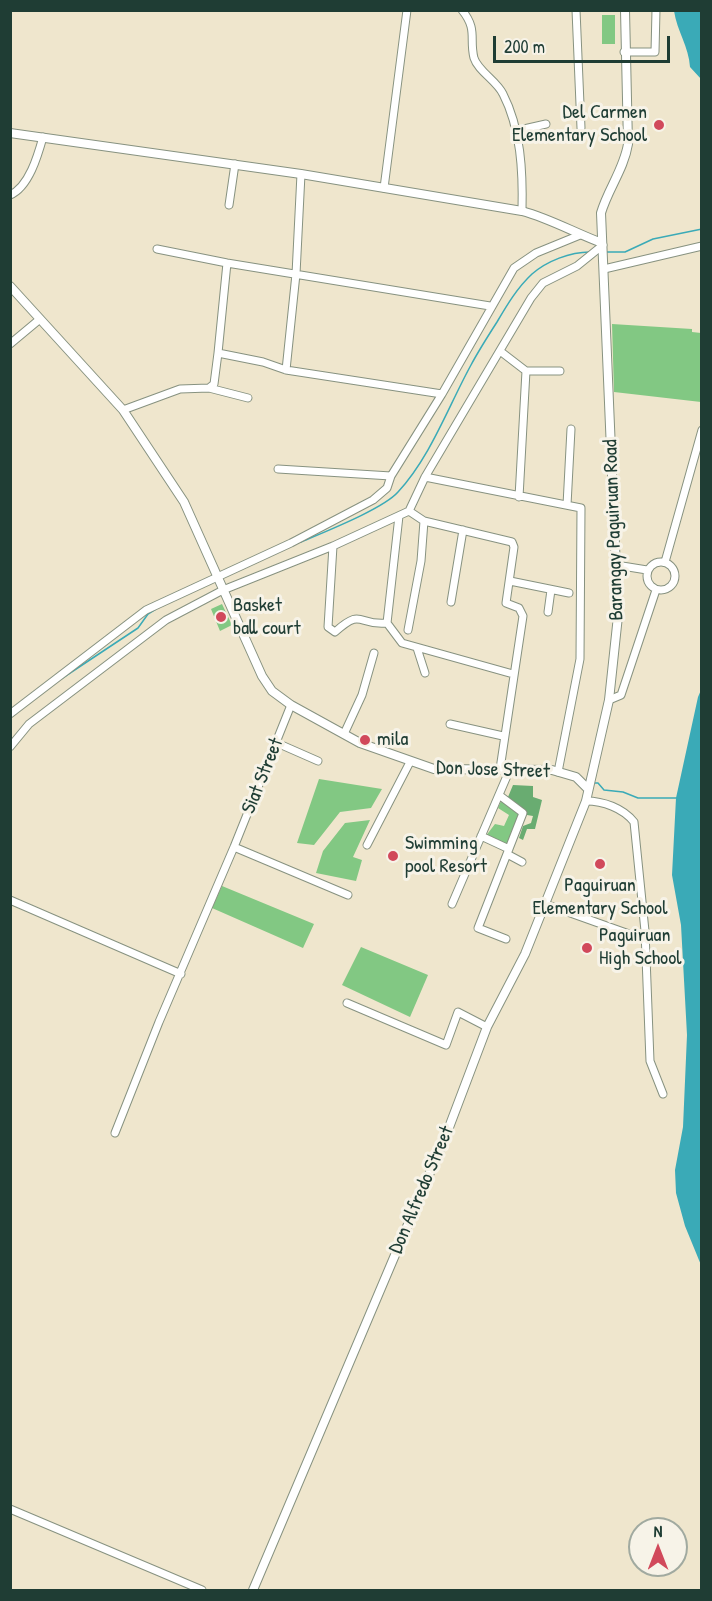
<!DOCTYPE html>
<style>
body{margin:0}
#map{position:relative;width:712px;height:1601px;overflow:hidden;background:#efe6cd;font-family:"Patrick Hand",sans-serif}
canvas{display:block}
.frame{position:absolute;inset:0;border:12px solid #1f3d34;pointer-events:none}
.north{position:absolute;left:628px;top:1517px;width:60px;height:60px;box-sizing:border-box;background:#f7f3e8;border:2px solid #a1aaa0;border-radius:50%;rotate:0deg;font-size:16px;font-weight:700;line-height:24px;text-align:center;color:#1f3d34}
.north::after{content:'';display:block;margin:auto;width:21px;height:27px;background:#d1495b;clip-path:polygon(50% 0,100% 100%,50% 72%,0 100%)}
.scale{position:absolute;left:493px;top:36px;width:177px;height:27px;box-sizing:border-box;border:3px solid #1f3d34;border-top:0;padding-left:8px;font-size:18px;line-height:21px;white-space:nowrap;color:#1f3d34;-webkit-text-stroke:4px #f7f3e8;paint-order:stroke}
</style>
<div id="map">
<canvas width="712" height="1601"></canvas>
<div class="frame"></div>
<div class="north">N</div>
<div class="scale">200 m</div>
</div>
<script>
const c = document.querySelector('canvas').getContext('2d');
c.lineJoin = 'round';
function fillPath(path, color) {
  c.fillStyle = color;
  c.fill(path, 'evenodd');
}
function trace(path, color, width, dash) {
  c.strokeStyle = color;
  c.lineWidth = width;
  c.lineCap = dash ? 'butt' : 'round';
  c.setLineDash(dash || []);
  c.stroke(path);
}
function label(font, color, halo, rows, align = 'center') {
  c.font = font + ' "Patrick Hand",sans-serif';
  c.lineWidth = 6;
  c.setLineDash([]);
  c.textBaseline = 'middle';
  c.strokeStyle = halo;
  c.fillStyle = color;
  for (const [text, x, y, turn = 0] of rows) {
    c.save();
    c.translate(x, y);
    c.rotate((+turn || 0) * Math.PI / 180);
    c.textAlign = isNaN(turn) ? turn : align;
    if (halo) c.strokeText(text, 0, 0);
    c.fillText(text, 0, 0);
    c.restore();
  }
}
fillPath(new Path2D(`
 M602,15h13v29h-13z
 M612,324l80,5v3l9,1v69l-87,-10z
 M222,604l10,21 -12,6 -9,-22z
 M319,779l63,10 -11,19 -31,4 -26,33 -17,-2z
 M502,799l19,16 -14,30 -22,-8 10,-13 9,2 5,-11 -11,-7z
 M370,820l-17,37 9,3 -6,21 -40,-8 7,-22 22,-28z
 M222,886l92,38 -11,24 -91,-40z
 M361,947l67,28 -18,42 -68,-32z`), '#82c883');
fillPath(new Path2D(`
 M513,785l20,1v11l9,3 -7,29h-8l-4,11 -4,-2 4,-12 8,-3 2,-7 -6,-1 -19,-18z`), '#69ac71');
fillPath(new Path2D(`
 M674,11h27v68l-11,-12c-1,-20 -13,-36 -16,-56z
 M701,690h1l-1,575 -16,-39 -9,-33 -1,-23 8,-43 4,-92 -6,-110 -9,-50 4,-77 22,-101z`), '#3aaab7');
trace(new Path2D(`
 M607,252h18l28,-13 49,-10
 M301,542c23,-10 82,-33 97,-50 33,-36 50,-85 73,-127 8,-15 17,-29 26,-43 10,-17 20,-34 35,-48 15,-13 38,-22 58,-22
 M61,679l77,-51 10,-14 8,-5
 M593,783h5l6,7 19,2 15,6h39`), '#3aaab7', 1.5);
const minor = new Path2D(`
 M462,10c16,20 7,28 12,48 4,13 23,23 29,36 18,35 20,78 19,117
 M576,10l5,118
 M624,52h31l1,-42
 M515,131l31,-7
 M384,188l23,-178
 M10,195c19,-8 28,-40 33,-58
 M229,205l6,-41
 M157,249l70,14 263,43
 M604,269l98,-23
 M10,344l30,-25
 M500,351l26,20
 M218,353l9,-90
 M286,370l10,-96 5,-100
 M209,388l39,10
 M123,410l57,-21 29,-1 5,-4 4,-31 45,9 23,8 156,24 72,-126 22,-15 44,-18
 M391,476l51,-82
 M425,477l156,31 -1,151 -22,113
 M519,497l7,-126h34
 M567,505l4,-76
 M409,511l15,10 88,21 2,5 -8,56 13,5 4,8 -23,153
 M399,516l-12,107 15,20 111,31
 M333,546l-5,81 7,5c28,-25 22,-6 52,-9
 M665,562l37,-132
 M647 576a14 14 0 1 1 28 0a14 14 0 1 1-28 0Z
 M616,565l31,5
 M510,581l59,12
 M451,602l12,-72
 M548,612l3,-22
 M408,630l13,-69 3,-40
 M417,648l8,25
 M609,700l12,-5 35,-105
 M10,714l136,-104 145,-67 82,-43 14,-12 4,-12 -113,-7
 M450,724l53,12
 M344,734l18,-39 12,-42
 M277,743l41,18
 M10,747l19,-23 137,-104 57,-30 110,-44 76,-35 16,-34 106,-179 12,-15 34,-17 26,-21
 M499,795l24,18 -45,115 28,11
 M586,801c17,0 37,7 48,21l11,109 5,130 13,33
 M481,836l28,13
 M367,845l43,-83
 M234,847l114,48
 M507,854l15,8
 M10,900l171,74
 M452,904l58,-135
 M545,904l101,36
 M347,1003l99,42 12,-33 29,15
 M115,1133l44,-111 75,-175 57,-142
 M10,1509l192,81`);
const tertiary = new Path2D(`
 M10,133l291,41 221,37c29,8 53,22 80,32
 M10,286l113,124 61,92 78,174 10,15 19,14 69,38 74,26 118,1 24,7 12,12
 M253,1590l195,-460 39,-103 38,-73 61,-153 23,-101 9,-84 -17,-403c7,-24 23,-44 27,-69l-3,-134`);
trace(minor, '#879280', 9);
trace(tertiary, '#879280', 10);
trace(minor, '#fff', 7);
trace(tertiary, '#fff', 8);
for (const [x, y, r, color] of [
 [659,125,6,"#d1495b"],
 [221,617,6,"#d1495b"],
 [365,740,6,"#d1495b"],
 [393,856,6,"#d1495b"],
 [600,864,6,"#d1495b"],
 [587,948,6,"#d1495b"]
]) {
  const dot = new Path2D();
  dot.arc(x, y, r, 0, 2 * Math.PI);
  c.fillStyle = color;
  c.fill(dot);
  trace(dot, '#f7f3e8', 2);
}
label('20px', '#1f3d34', '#f7f3e8', [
 ["Del Carmen",647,113,"right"],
 ["Elementary School",647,136,"right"],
 ["Basket",233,606],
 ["ball court",233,629],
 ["mila",377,740],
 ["Swimming",405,844],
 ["pool Resort",405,867],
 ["Paguiruan",600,886,"center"],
 ["Elementary School",600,909,"center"],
 ["Paguiruan",599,936],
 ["High School",599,959]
], 'left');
label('20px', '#1f3d34', '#f7f3e8', [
 ["Barangay Paguiruan Road",614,530,-92],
 ["Don Jose Street",493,770,2],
 ["Siat Street",263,776,-68],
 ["Don Alfredo Street",422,1190,-67]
]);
</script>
